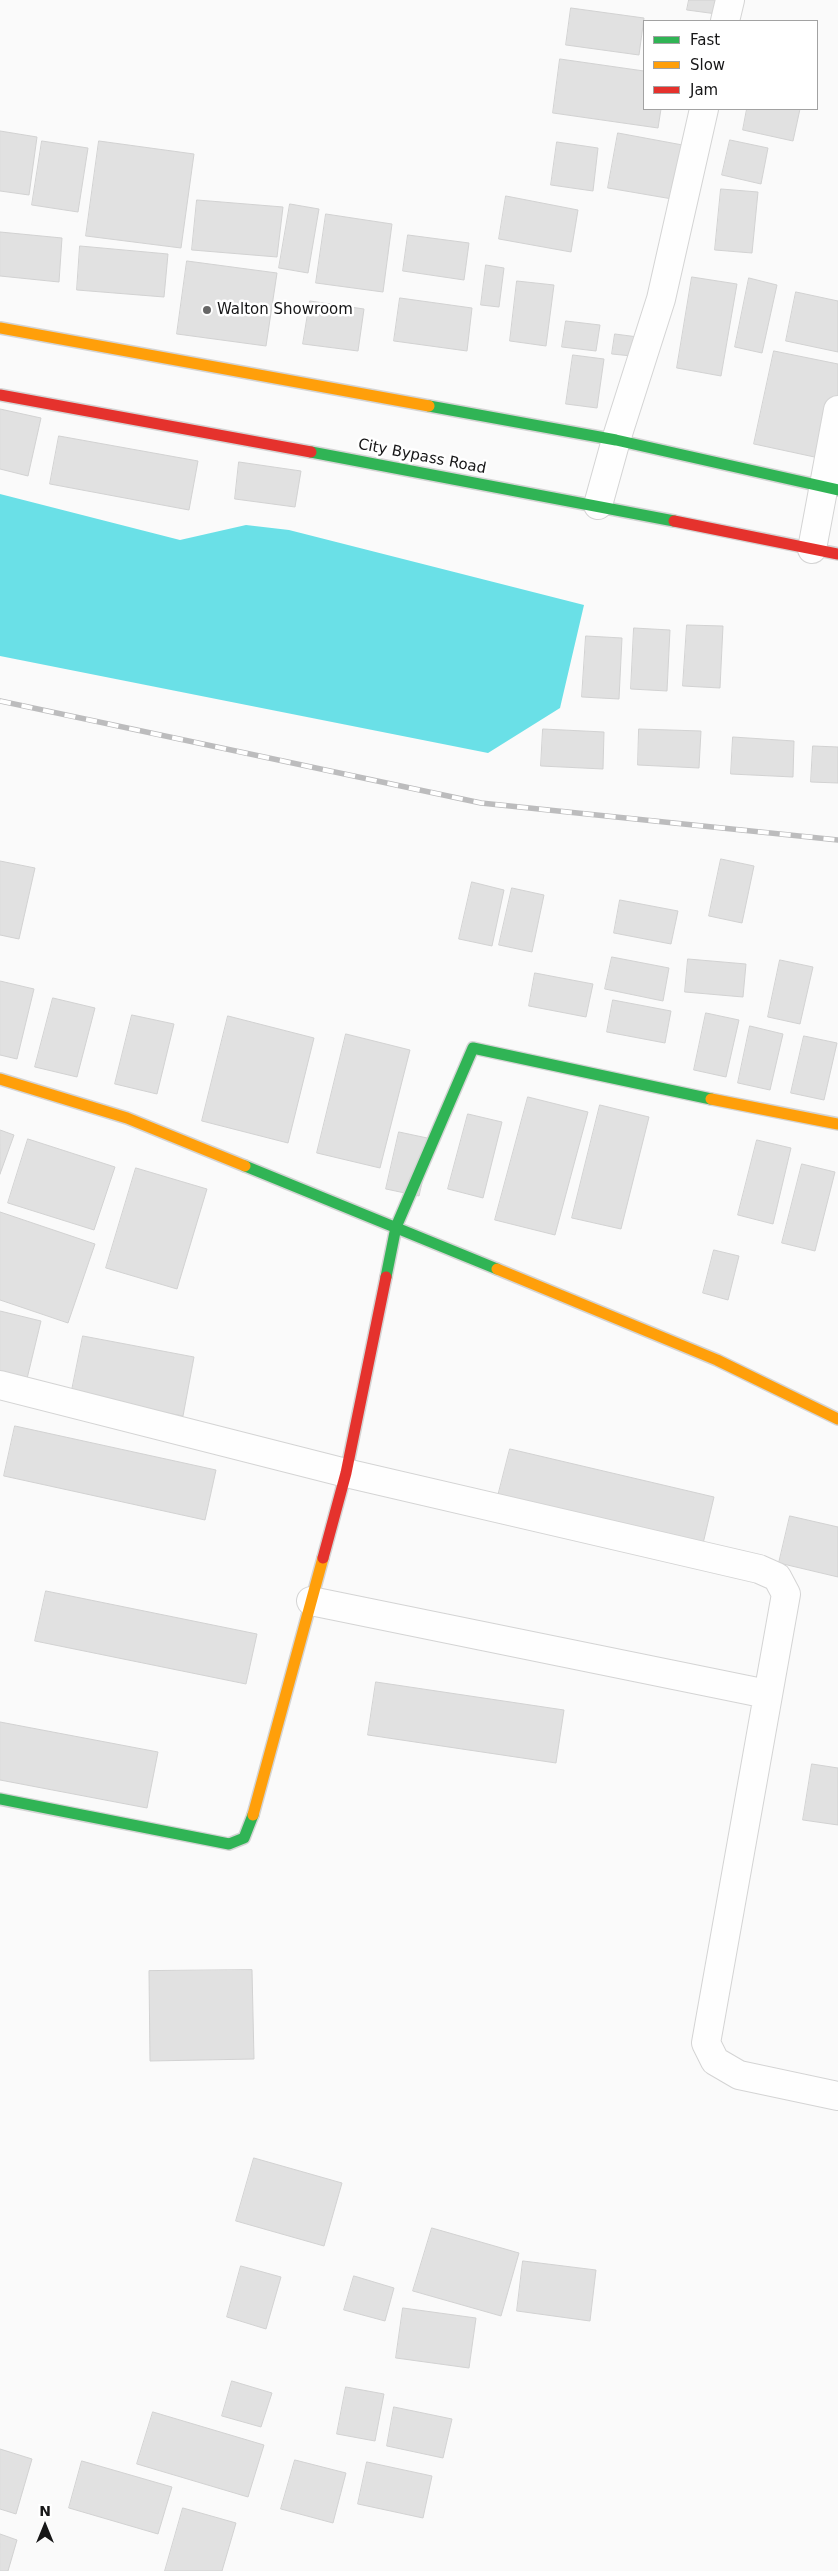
<!DOCTYPE html>
<style>
body{margin:0}
#map{position:relative;width:838px;height:2571px;overflow:hidden;background:#fafafa;font-family:"DejaVu Sans",sans-serif}
canvas{display:block}
.legend{position:absolute;left:643px;top:20px;width:175px;height:90px;box-sizing:border-box;background:#fff;border:1px solid #a2a2a2;margin:0;padding:6px 9px;list-style:none;font-size:15px;color:#161617}
.legend li{display:flex;align-items:center;gap:10px;height:25px}
.legend b{width:25px;border:1px solid #a2a2a2}
.north{position:absolute;left:20px;top:2501px;width:50px;height:50px;-webkit-text-stroke:4px #fff;paint-order:stroke;rotate:0deg;font-size:14px;font-weight:700;line-height:20px;text-align:center;color:#161617}
.north::after{content:'';display:block;margin:auto;width:18px;height:22px;background:#161617;clip-path:polygon(50% 0,100% 100%,50% 72%,0 100%)}
</style>
<div id="map">
<canvas width="838" height="2571"></canvas>
<ul class="legend">
<li><b style="height:6px;background:#30b455"></b>Fast</li>
<li><b style="height:6px;background:#ff9f0a"></b>Slow</li>
<li><b style="height:6px;background:#e5322d"></b>Jam</li>
</ul>
<div class="north">N</div>
</div>
<script>
const c = document.querySelector('canvas').getContext('2d');
c.lineJoin = 'round';
function fillPath(path, color) {
  c.fillStyle = color;
  c.fill(path, 'evenodd');
}
function trace(path, color, width, dash) {
  c.strokeStyle = color;
  c.lineWidth = width;
  c.lineCap = dash ? 'butt' : 'round';
  c.setLineDash(dash || []);
  c.stroke(path);
}
function label(font, color, halo, rows, align = 'center') {
  c.font = font + ' "DejaVu Sans",sans-serif';
  c.lineWidth = 5;
  c.setLineDash([]);
  c.textBaseline = 'middle';
  c.strokeStyle = halo;
  c.fillStyle = color;
  for (const [text, x, y, turn = 0] of rows) {
    c.save();
    c.translate(x, y);
    c.rotate((+turn || 0) * Math.PI / 180);
    c.textAlign = isNaN(turn) ? turn : align;
    if (halo) c.strokeText(text, 0, 0);
    c.fillText(text, 0, 0);
    c.restore();
  }
}
fillPath(new Path2D(`
 M0,494l180,46 66,-15 43,5 295,75 -24,103 -72,45 -488,-97z`), '#6ae0e7');
const building = new Path2D(`
 M689,0h53l-3,17 -52,-7z
 M571,8l73,10 -5,37 -73,-10z
 M560,59l84,12v38h17l-3,19 -105,-15z
 M747,109h53l-7,32 -50,-11z
 M0,131l37,6 -8,58 -29,-4z
 M618,133l70,13 -10,54 -70,-12z
 M730,140l38,8 -7,36 -39,-9z
 M42,141l46,7 -10,64 -46,-7z
 M99,141l95,13 -13,94 -95,-12z
 M557,142l41,6 -5,43 -42,-6z
 M721,189l37,3 -6,61 -37,-3z
 M506,196l72,14 -7,42 -72,-13z
 M197,200l86,7 -6,50 -85,-7z
 M290,204l29,5 -11,64 -29,-5z
 M326,214l66,10 -9,68 -67,-9z
 M0,232l62,6 -3,44 -59,-6z
 M408,235l61,8 -5,37 -61,-9z
 M80,246l88,8 -4,43 -87,-7z
 M187,261l90,12 -11,73 -89,-12z
 M486,265l18,3 -5,39 -18,-2z
 M692,277l45,7 -16,92 -44,-8z
 M749,278l28,7 -15,68 -27,-6z
 M517,281l37,4 -8,61 -36,-5z
 M796,292l42,9v51l-52,-11z
 M400,298l72,10 -5,43 -73,-10z
 M310,301l54,8 -6,42 -55,-7z
 M566,321l34,4 -4,26 -34,-4z
 M615,334l38,5 -2,19 -39,-4z
 M774,351l64,13v72l-5,25 -79,-17z
 M573,355l31,4 -7,49 -31,-4z
 M0,409l41,9 -13,58 -28,-7z
 M59,436l139,25 -9,49 -139,-26z
 M239,462l62,9 -6,36 -60,-8z
 M687,625l36,1 -3,62 -37,-2z
 M634,628l36,2 -3,61 -36,-2z
 M586,636l36,2 -3,61 -37,-2z
 M543,729l61,3 -1,37 -62,-3z
 M639,729l62,2 -2,37 -61,-3z
 M733,737l61,4 -1,36 -62,-3z
 M813,746l25,1v36l-27,-1z
 M721,859l33,7 -12,57 -33,-7z
 M0,861l35,7 -16,71 -19,-4z
 M472,882l32,8 -12,56 -33,-7z
 M512,888l32,7 -12,57 -33,-7z
 M620,900l58,11 -7,33 -57,-11z
 M612,957l57,11 -6,33 -58,-12z
 M688,959l58,5 -3,33 -58,-5z
 M780,960l33,7 -13,57 -32,-7z
 M535,973l58,11 -7,33 -57,-11z
 M0,981l34,8 -17,70 -17,-4z
 M53,998l42,10 -18,69 -42,-10z
 M613,1000l58,11 -6,32 -58,-11z
 M706,1013l33,7 -13,57 -32,-7z
 M132,1015l42,9 -17,70 -42,-10z
 M228,1016l86,22 -26,105 -86,-22z
 M750,1026l33,8 -13,56 -32,-7z
 M346,1034l64,16 -30,118 -63,-15z
 M804,1036l33,7 -13,57 -33,-7z
 M528,1097l60,15 -33,123 -60,-15z
 M600,1105l49,12 -28,112 -49,-11z
 M468,1114l34,8 -19,76 -35,-9z
 M0,1130l14,5 -14,39z
 M399,1132l33,7 -13,57 -33,-7z
 M28,1139l87,28 -21,63 -86,-27z
 M757,1140l34,8 -18,76 -35,-9z
 M802,1164l33,8 -20,79 -33,-8z
 M136,1168l71,21 -30,100 -71,-21z
 M0,1212l95,32 -27,79 -68,-23z
 M714,1250l25,6 -11,44 -25,-7z
 M0,1311l41,10 -16,66 -25,-6z
 M83,1336l111,21 -11,59 -112,-21z
 M15,1426l201,44 -11,50 -201,-44z
 M510,1449l204,48 -12,51 -205,-48z
 M790,1516l48,11v50l-59,-14z
 M46,1591l211,43 -11,50 -211,-43z
 M376,1682l188,28 -8,53 -188,-28z
 M0,1722l158,30 -11,56 -147,-28z
 M812,1764l26,4v57l-35,-5z
 M252,1970l2,89 -104,2 -1,-90z
 M254,2158l88,25 -18,63 -88,-25z
 M432,2228l87,25 -18,63 -88,-25z
 M523,2261l73,9 -6,51 -73,-10z
 M241,2266l40,11 -15,52 -39,-12z
 M354,2276l40,12 -9,33 -41,-11z
 M403,2308l73,10 -7,50 -73,-10z
 M232,2381l40,12 -11,34 -39,-11z
 M346,2387l38,7 -9,47 -38,-7z
 M394,2407l58,12 -9,39 -56,-12z
 M153,2412l111,33 -16,52 -111,-33z
 M0,2449l32,10 -16,55 -16,-5z
 M295,2460l51,13 -13,50 -52,-14z
 M82,2461l90,26 -14,47 -89,-26z
 M367,2462l65,14 -9,42 -65,-14z
 M183,2508l53,15 -14,48h-57z
 M0,2534l17,6 -9,31h-8z`);
fillPath(building, '#e1e1e1');
trace(building, '#d2d2d2', 1);
const street = new Path2D(`
 M725,21l5,-21
 M598,505l18,-65 45,-141 43,-190
 M812,549l26,-139
 M0,1385l346,88 413,96 18,8 9,17 -80,449 9,18 24,14 99,21
 M311,1601l456,93`);
const fast = new Path2D(`
 M429,406l187,34 222,50
 M311,452l363,69
 M245,1166l252,103
 M386,1277l10,-50 77,-179 238,51
 M0,1799l229,45 15,-6 9,-23`);
const slow = new Path2D(`
 M0,328l429,78
 M0,1079l127,39 118,48
 M711,1099l127,25
 M497,1269l220,91 121,59
 M253,1815l70,-257`);
const jam = new Path2D(`
 M0,395l311,57
 M674,521l164,33
 M323,1558l23,-85 40,-196`);
trace(street, '#d4d4d4', 30);
trace(fast, '#d4d4d4', 14);
trace(slow, '#d4d4d4', 14);
trace(jam, '#d4d4d4', 14);
trace(street, '#fefefe', 28);
trace(fast, '#30b455', 11);
trace(slow, '#ff9f0a', 11);
trace(jam, '#e5322d', 11);
const rail = new Path2D(`
 M0,701l481,102 357,37`);
trace(rail, '#bcbcbd', 5.5);
trace(rail, '#fff', 4, [11]);
for (const [x, y, r, color] of [
 [207,310,5,"#666"]
]) {
  const dot = new Path2D();
  dot.arc(x, y, r, 0, 2 * Math.PI);
  c.fillStyle = color;
  c.fill(dot);
  trace(dot, '#fff', 2);
}
label('15px', '#161617', '#fff', [
 ["Walton Showroom",217,310]
], 'left');
label('15px', '#161617', '#fff', [
 ["City Bypass Road",422,457,11]
]);
</script>
